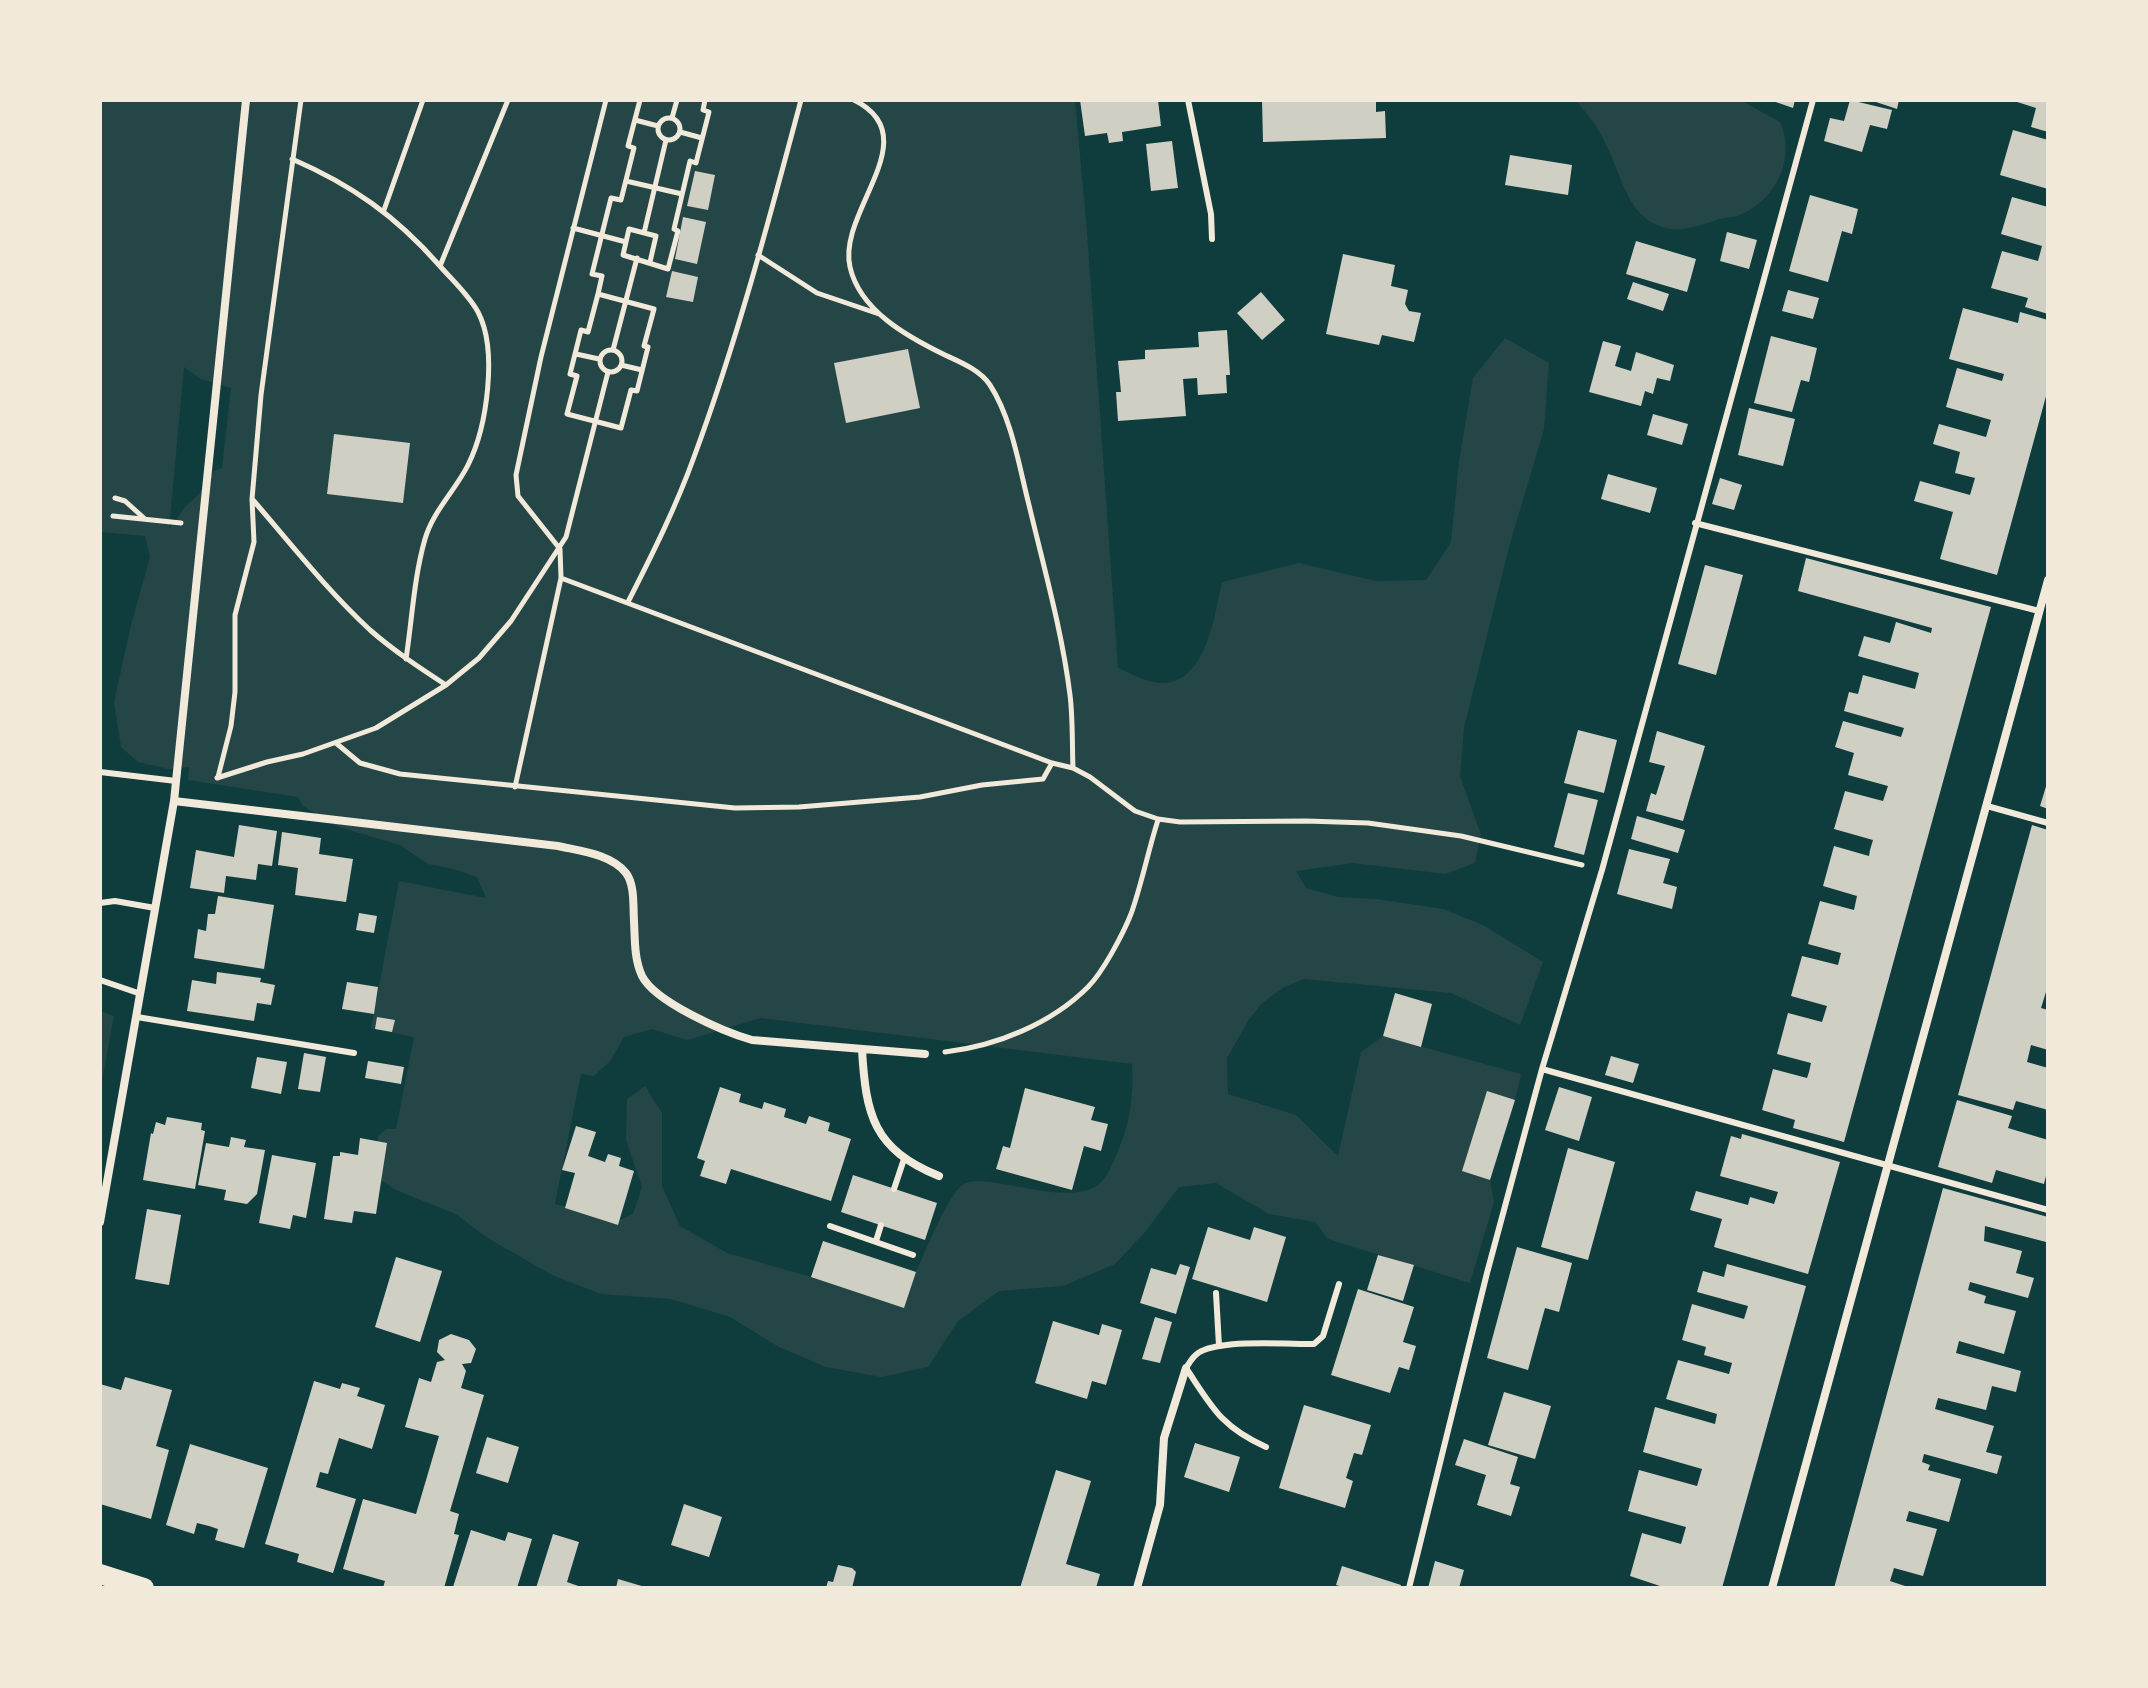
<!DOCTYPE html>
<style>
body{margin:0}
#map{position:relative;width:2148px;height:1688px;overflow:hidden;background:#0f3d3e;font-family:Ubuntu,sans-serif}
canvas{display:block}
.frame{position:absolute;inset:0;border:102px solid #f1e9da;pointer-events:none}
</style>
<div id="map">
<canvas width="2148" height="1688"></canvas>
<div class="frame"></div>
</div>
<script>
const c = document.querySelector('canvas').getContext('2d');
c.lineJoin = 'round';
function fillPath(path, color) {
  c.fillStyle = color;
  c.fill(path, 'evenodd');
}
function trace(path, color, width, dash) {
  c.strokeStyle = color;
  c.lineWidth = width;
  c.lineCap = dash ? 'butt' : 'round';
  c.setLineDash(dash || []);
  c.stroke(path);
}
fillPath(new Path2D(`
 M100,100h975l12,132 31,436c14,6 31,16 47,15 42,-3 50,-70 57,-101l77,-19 77,18 50,-1 25,-38 8,-80 14,-84 32,-40 44,25 -5,66 -35,118 -45,181 -4,48 21,59 -6,28 -30,11 -92,-11 -57,8 10,17 32,9 38,2 67,10 40,16 60,37 -23,63 -69,-32 -147,-14 -20,8 -23,17 -13,17 -21,37 1,36 68,21 42,41 23,-104 22,-16 138,38 -6,26 -28,-8 -24,79 27,9 4,22 -24,81 -142,-44 -13,-17 -46,-8 -53,-31 -37,4 -34,45 -30,32 -52,22 -64,5 -41,30 -30,46 -47,10 -55,-10 -47,-20 -49,-30 -59,-18 -70,-5 -49,-19 -66,-38 -30,-23 -60,-24 -15,-10 -7,-17 4,-27 8,-7h10l18,-92 -43,-9 28,-147 87,17 -9,-21 -23,-8 -26,-5 -28,-19 -64,-19 -33,-20 -5,-9 -110,-17 1,-13 -21,2 -30,-7 -17,-15 -7,-45 17,-77 19,-68 -5,-21 -45,-4zM184,367l17,12 30,9 -9,80 -8,3 -15,23 -14,13 -16,22zM761,1018l371,46c2,32 -2,60 -15,89 -4,10 -10,25 -19,32 -35,24 -117,-17 -137,1 -15,14 -36,66 -45,86l-105,5 -84,-24 -47,-27 -18,-40v-73l-17,-27 -18,13 -1,41 16,47 -9,27 -13,6 -65,-16 26,-130 13,2 16,-15 14,-24 28,-8 35,11z
 M1575,100h165l40,22c16,34 -3,77 -38,92 -7,4 -15,3 -23,5 -24,9 -48,17 -71,1 -22,-16 -28,-46 -39,-69 -8,-19 -20,-36 -34,-51z
 M100,1011l14,5 -14,75z`), '#244646');
fillPath(new Path2D(`
 M1080,100h78l3,26 -39,6 1,9 -14,2 -2,-10 -22,3z
 M1262,100h114v12l9,-1 1,27 -123,4z
 M1770,100h25l-2,8z
 M1850,100l42,10 -5,19 -17,-4 -8,27 -38,-11 6,-23 14,3z
 M1870,100h29l-2,9z
 M2011,100h37v32l-17,-5 5,-19z
 M2013,130l35,10v49l-48,-14z
 M1172,141l6,47 -27,3 -5,-47z
 M1510,155l62,10 -4,30 -63,-10z
 M695,171l20,4 -7,35 -21,-4z
 M1810,195l48,14 -6,25 -10,-3 -14,51 -39,-11z
 M2012,197l36,10v107l-23,-7 3,-9 -37,-10 11,-37 36,10 4,-15 -41,-12z
 M683,217l23,5 -9,42 -22,-5z
 M1727,232l30,8 -8,29 -29,-8z
 M1636,241l60,18 -9,33 -61,-18z
 M1343,254l52,11 -4,21 17,4 -3,14 4,7 12,2 -7,29 -32,-7 -3,10 -53,-11z
 M672,271l26,6 -5,25 -27,-5z
 M1633,282l36,12 -6,17 -36,-12z
 M1788,290l31,8 -6,21 -31,-8z
 M1261,292l24,28 -23,20 -25,-27z
 M1963,308l55,15 2,-11 28,8v69l-51,186 -57,-16 13,-47 -39,-11 6,-20 50,14 5,-17 -20,-5 5,-21 -27,-8 6,-20 47,13 5,-17 -45,-13 11,-39 45,13 2,-7 -55,-15z
 M1227,330l3,45h-4l1,18 -29,2 -1,-17 -14,1 3,37 -68,5 -2,-29h5l-3,-31 27,-2v-9l54,-3 -1,-15z
 M1771,336l46,12 -8,34 -8,-2 -9,32 -38,-9z
 M1603,341l18,5 -6,20 16,5 5,-19 38,13 -4,16 -13,-3 -4,16 -8,-3 -4,15 -52,-14z
 M908,349l12,59 -74,15 -12,-60z
 M1749,408l46,11 -12,47 -45,-11z
 M1653,414l35,10 -6,21 -35,-10z
 M334,434l76,9 -7,60 -76,-9z
 M1608,474l49,14 -7,25 -49,-14z
 M1720,478l22,7 -8,25 -22,-6z
 M1806,558l185,49 -147,535 -51,-14 2,-8 -33,-10 11,-41 34,9 2,-6 2,-9 -34,-9 11,-41 34,9 5,-16 -36,-10 11,-40 36,9 3,-12 -33,-9 12,-43 34,9 3,-14 -34,-10 11,-40 35,10 1,-6 3,-10 -39,-11 11,-38 38,10 5,-15 -40,-11 6,-22 -19,-6 8,-26 58,16 3,-9 -60,-17 5,-19 9,2 5,-19 52,14 4,-16 -61,-17 6,-20 26,7 6,-21 35,11 1,-5 -134,-37z
 M1705,565l38,10 -27,100 -38,-11z
 M1578,730l39,10 -13,53 -40,-10z
 M1657,731l48,15 -22,75 -37,-10 5,-18 5,2 9,-29 -16,-4z
 M2048,780v29l-8,-3z
 M1568,793l30,7 -14,55 -30,-8z
 M1637,816l48,14 -7,23 -47,-14z
 M239,825l38,6 -5,35 -14,-2 -2,16 -30,-4 -2,17 -34,-5 6,-38 38,7z
 M2032,825l16,5v163l-2,-1 -5,16 7,2v40l-17,-5 -4,17 21,6v42l-32,-9 -3,9 -55,-15z
 M282,832l39,6 -2,16 34,5 -7,43 -51,-7 3,-27 -20,-3z
 M1629,849l41,10 -7,24 14,4 -5,22 -55,-15z
 M218,896l56,9 -10,64 -70,-11 4,-29 8,2 2,-17h7z
 M359,913l18,3 -3,17 -18,-3z
 M217,972l44,6 -1,4 15,3 -4,20 -14,-2 -3,18 -67,-10 5,-31 24,4z
 M347,982l31,5 -4,27 -32,-5z
 M1395,993l37,11 -11,43 -38,-11z
 M377,1017l18,3 -3,12 -17,-3z
 M304,1053l22,4 -6,35 -22,-3z
 M1611,1056l28,8 -6,19 -28,-8z
 M257,1057l30,5 -6,32 -30,-6z
 M368,1061l36,6 -3,17 -36,-6z
 M720,1087l21,7 -2,8 23,7 2,-7 22,7 -2,8 22,7 3,-8 21,7 -2,8 23,8 -20,62 -100,-32 -5,15 -26,-8 5,-15 -8,-3z
 M1559,1087l33,10 -13,44 -34,-11z
 M1025,1088l70,19 -4,13 17,4 -7,27 -17,-5 -12,44 -76,-21 7,-23 7,2z
 M1487,1091l28,9 -25,80 -28,-9z
 M1957,1100l55,16 -4,12 40,12v28l-4,16 -48,-14 -4,13 -54,-16z
 M167,1117l35,6 -1,7 4,1 -10,58 -52,-9 8,-47 2,1 3,-12 9,3z
 M576,1126l20,6 -8,24 17,6 3,-8 13,4 -2,8 15,5 -16,54 -53,-17 10,-35 -13,-3z
 M1742,1134l98,28 -32,112 -94,-27 8,-28 -32,-9 6,-19 52,14 2,-8 24,7 4,-12 -58,-16 11,-40 10,3z
 M231,1137l15,3 -2,7 21,3 -8,44 -10,10 -23,-4 2,-10 -28,-5 8,-42 23,4z
 M360,1138l27,5 -11,71 -22,-3 -2,12 -28,-4 9,-63h7v-4l18,3z
 M1568,1148l47,14 -27,98 -47,-13z
 M272,1155l44,8 -10,55 -13,-3 -3,14 -31,-6z
 M853,1175l84,28 -12,37 -84,-28z
 M1943,1188l105,29 -2,25 -61,-16 -1,15 38,10 -6,22 18,5 -6,20 -58,-16 -2,8 18,6 -2,7 32,8 -12,43 -45,-13 -3,12 65,18 -5,21 -24,-6 -6,24 -48,-12 -3,11 59,17 -8,26 16,4 -5,18 -73,-20 -2,8 8,3 -2,5 33,9 -12,43 -40,-11 -3,10 31,8 -14,47 -29,-8 -4,13 21,7h-77z
 M147,1209l34,6 -12,70 -34,-6z
 M1208,1227l42,13 4,-13 32,10 -19,65 -75,-23z
 M823,1241l93,31 -12,36 -93,-31z
 M1517,1247l55,16 -13,49 -14,-4 -17,62 -41,-12z
 M1378,1255l36,10 -11,36 -36,-11z
 M396,1257l46,14 -22,71 -45,-15z
 M1180,1264l10,3 -14,47 -36,-11 11,-35 25,7z
 M1727,1264l79,22 -84,302h-56l-36,-12 12,-43 39,11 5,-17 -58,-16 11,-41 58,16 5,-17 -59,-17 12,-45 60,17 2,-10 -51,-15 12,-39 51,14 3,-11 -28,-8 2,-8 -24,-7 10,-36 52,15 4,-13 -51,-14 6,-21 21,6z
 M1358,1289l56,18 -11,35 13,4 -7,24 -10,-3 -9,26 -59,-18z
 M1155,1317l17,5 -12,41 -18,-4z
 M1053,1321l46,14 3,-11 20,6 -16,55 -14,-4 -5,18 -52,-16z
 M451,1334l18,6 7,9 -5,14 -9,1 4,7 -5,17 23,7 -34,116 9,3 -5,20 5,1 -15,53h-61l2,-7 -42,-12 20,-70 53,15 23,-78 -34,-9 14,-49 12,4 6,-20 8,-2 -8,-8 2,-12z
 M125,1377l47,13 -16,56 13,4 -18,69 -51,-15v-120l21,6z
 M314,1381l26,8 2,-6 18,5 -3,8 28,9 -13,44 -33,-11 -11,36 -8,-2 -4,15 40,12 -23,74 -36,-11 2,-8 -34,-10z
 M1504,1392l47,14 -16,53 -47,-14z
 M1304,1405l67,20 -9,30 -8,-2 -8,25 7,3 -8,27 -66,-20z
 M487,1437l32,10 -11,36 -32,-10z
 M1464,1439l54,18 -8,27 10,3 -9,29 -34,-11 9,-30 -31,-10z
 M1195,1443l45,14 -11,35 -45,-15z
 M190,1444l78,24 -24,80 -29,-8 3,-11 -9,-3 -12,-3 -3,11 -28,-9z
 M1056,1470l35,11 -25,83 34,10 -4,14h-76z
 M684,1504l38,13 -13,40 -38,-12z
 M471,1530l34,11 3,-9 24,7 -15,49 -64,-1z
 M553,1534l26,8 -12,40 17,6h-48z
 M1435,1561l29,9 -5,18h-31z
 M838,1565l14,3 4,4 -4,16h-26l2,-7 5,1z
 M1342,1566l59,19 -1,3h-53l-11,-3z
 M618,1579l27,8 -1,1h-28z`), '#cfcfc3');
trace(new Path2D(`
 M854,100c75,37 -17,111 -4,167 10,44 58,70 95,88 15,7 35,15 45,30 22,34 29,81 39,120 15,63 33,126 41,190 3,24 2,49 3,73
 M658 129a11 11 0 1 1 22 0a11 11 0 1 1-22 0Z
 M672,118l5,-18
 M635,120l23,6
 M680,132l22,6
 M292,159c60,26 104,57 147,106 13,15 29,29 39,47 20,38 9,115 -10,153 -13,26 -35,46 -43,74 -11,38 -13,81 -19,120
 M626,181l56,13
 M384,210l39,-110
 M573,228l53,14
 M644,233l22,-93
 M758,255l59,38 62,21
 M650,262l6,-26 -27,-7 -6,26 45,14 10,-38 -4,-2 16,-68 6,2 13,-51 -6,-2 2,-10
 M440,266l68,-166
 M598,294l56,15 -10,37 4,1 -11,44 -6,-1 -10,38 -54,-14 10,-38 -7,-2 11,-44 7,2z
 M598,294l4,-18 -10,-2 19,-76 10,2 13,-52 -6,-2 12,-46
 M600 361a11 11 0 1 1 22 0a11 11 0 1 1-22 0Z
 M613,350l24,-92
 M576,354l23,5
 M621,365l21,5
 M115,498l10,3 20,18
 M253,500c38,44 74,90 117,130 24,21 50,38 76,55
 M113,516l68,7
 M561,578l491,185
 M628,602c24,-47 48,-95 66,-145 43,-116 75,-237 107,-357
 M336,743l24,20 40,11 335,34 64,-1 121,-10 62,-12 61,-6 9,-16 21,5 17,9 45,34 23,8 22,3 126,-1 62,2 93,13 121,29
 M218,777l13,-51 4,-34v-77l19,-73 -2,-43 9,-104 40,-295
 M217,778l50,-16 36,-8 73,-26 70,-43 33,-27 32,-37 55,-84 42,-165
 M515,787l46,-209 -1,-29 -42,-53 -2,-21 25,-118 65,-257
 M945,1052c51,-6 106,-28 143,-65 15,-15 35,-53 43,-73 11,-31 17,-63 27,-94`), '#f1e9da', 5);
trace(new Path2D(`
 M1188,100l23,114 1,25
 M1695,523l344,88
 M100,772l76,9
 M1987,806l61,17
 M100,903l15,-2 40,7
 M100,980l41,14
 M137,1017l217,36
 M1542,1069l506,141
 M894,1189l10,-30
 M830,1226l83,29
 M876,1241l5,-16
 M1216,1293l3,53
 M1266,1447c-45,-20 -54,-40 -80,-79 5,-8 9,-15 18,-18 26,-10 81,-6 110,-6l9,-8 16,-52
 M1409,1588l78,-315 55,-204 60,-199 211,-770`), '#f1e9da', 6);
trace(new Path2D(`
 M174,801l384,45c22,5 53,8 68,27 9,12 7,33 8,48 1,18 0,38 8,55 13,26 82,56 110,64l173,14
 M862,1050c4,65 11,99 77,126
 M100,1222l74,-421 72,-701
 M1137,1588l23,-83 4,-67 22,-70
 M1772,1588l276,-1008`), '#f1e9da', 8);
trace(new Path2D(`
 M100,1574l44,14`), '#f1e9da', 20);
</script>
